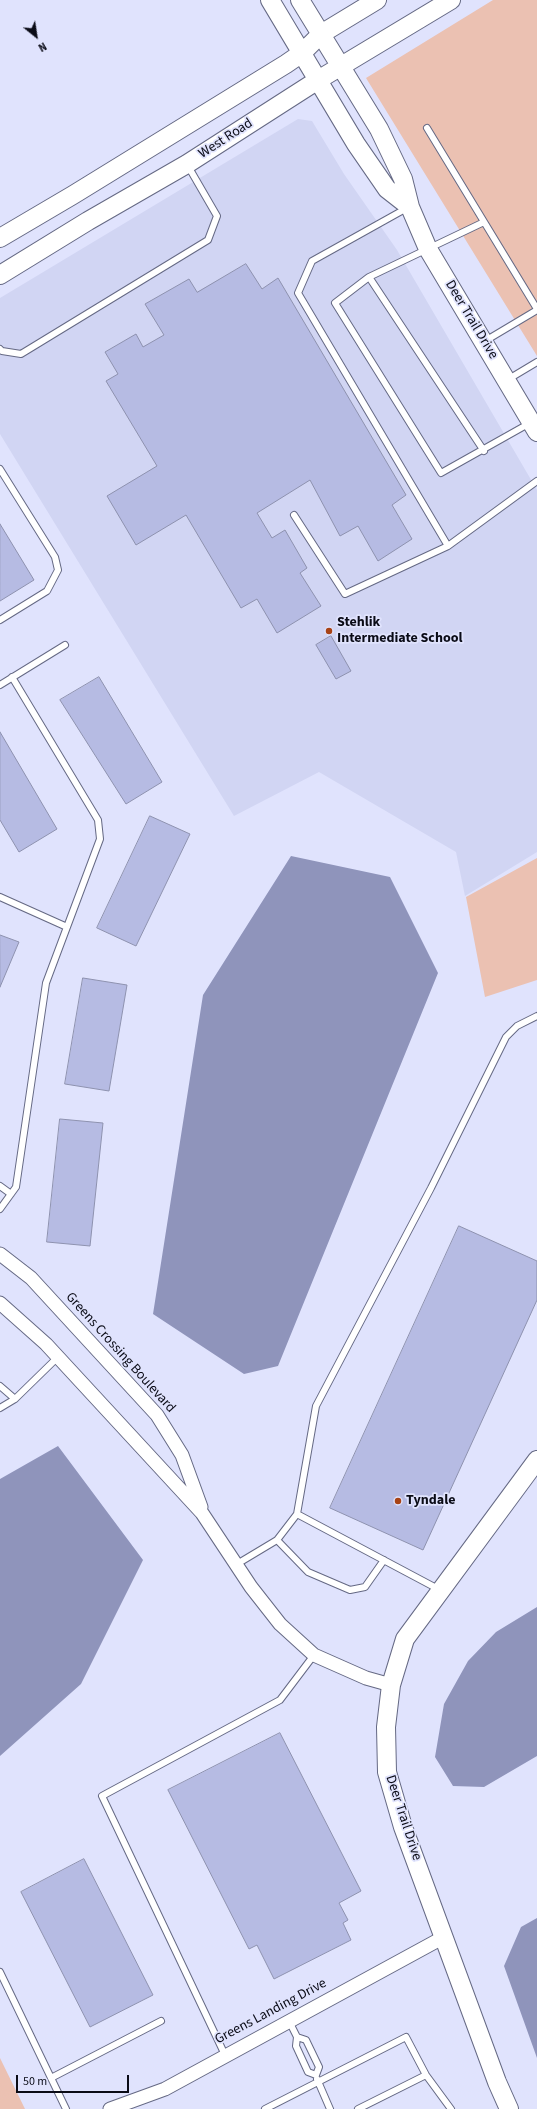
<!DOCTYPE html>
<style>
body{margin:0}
#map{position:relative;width:537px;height:2109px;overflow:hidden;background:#e0e3fd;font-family:"Source Sans 3",sans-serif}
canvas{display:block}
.north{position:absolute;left:16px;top:16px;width:40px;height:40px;-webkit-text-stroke:3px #e0e3fd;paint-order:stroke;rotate:150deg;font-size:11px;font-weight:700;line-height:16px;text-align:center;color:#0a0b16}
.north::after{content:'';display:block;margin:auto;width:14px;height:18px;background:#0a0b16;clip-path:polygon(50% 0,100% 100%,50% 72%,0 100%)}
.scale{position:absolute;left:16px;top:2075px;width:113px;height:18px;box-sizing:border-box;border:2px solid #0a0b16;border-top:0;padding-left:5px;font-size:12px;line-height:14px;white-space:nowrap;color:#0a0b16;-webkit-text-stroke:3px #e0e3fd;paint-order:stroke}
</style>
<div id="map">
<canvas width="537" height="2109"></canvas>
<div class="north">N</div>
<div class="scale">50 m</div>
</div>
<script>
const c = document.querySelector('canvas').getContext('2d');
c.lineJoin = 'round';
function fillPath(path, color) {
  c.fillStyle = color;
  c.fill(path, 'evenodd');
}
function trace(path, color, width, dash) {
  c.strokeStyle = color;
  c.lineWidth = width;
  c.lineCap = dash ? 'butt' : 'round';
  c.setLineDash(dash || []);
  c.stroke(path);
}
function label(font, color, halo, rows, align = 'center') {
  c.font = font + ' "Source Sans 3",sans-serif';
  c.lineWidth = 3.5;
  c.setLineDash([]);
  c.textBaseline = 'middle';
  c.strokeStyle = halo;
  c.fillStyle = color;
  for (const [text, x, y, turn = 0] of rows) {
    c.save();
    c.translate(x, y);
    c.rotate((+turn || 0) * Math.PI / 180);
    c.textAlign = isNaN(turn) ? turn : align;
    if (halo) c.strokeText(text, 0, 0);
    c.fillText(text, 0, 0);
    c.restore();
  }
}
fillPath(new Path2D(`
 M298,119l14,2 32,53 53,76 140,240v362l-72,44 -9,-44 -137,-80 -85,44 -234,-382v-136z`), '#d1d5f3');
fillPath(new Path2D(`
 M493,0h44v356l-171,-278z
 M537,858v122l-52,17 -19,-100z
 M0,2058l25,51h-25z`), '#ebc1b2');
fillPath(new Path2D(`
 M291,856l99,21 48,96 -160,393 -34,8 -91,-60 50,-319z
 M58,1446l85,114 -62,124 -81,72v-277z
 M537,1607v149l-53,31 -31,-1 -18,-29 9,-53 24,-43 28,-29z
 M537,1918v140l-33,-92 17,-39z`), '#8f94bb');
const building = new Path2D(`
 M246,264l16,25 16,-11 128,217 -14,10 20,34 -34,22 -20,-35 -18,10 -30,-56 -53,33 15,25 13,-8 22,38 -7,5 21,33 -44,27 -20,-34 -16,9 -55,-93 -50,30 -29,-49 50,-30 -51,-85 12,-7 -13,-22 31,-18 7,13 21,-12 -19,-31 44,-25 8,13z
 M0,524l34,56 -34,21z
 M331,636l20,35 -15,8 -20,-34z
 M99,677l63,105 -36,22 -66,-104z
 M0,732l57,97 -38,23 -19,-32z
 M150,816l40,18 -54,112 -39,-18z
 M0,935l19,7 -19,45z
 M83,978l44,7 -18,106 -44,-7z
 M60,1119l43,4 -13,123 -43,-4z
 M459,1226l78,35v39l-114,250 -93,-42z
 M280,1733l81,158 -22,12 9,17 -5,3 8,17 -77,39 -17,-34 -8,4 -81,-159z
 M84,1859l69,136 -63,32 -69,-135z`);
fillPath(building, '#b6bbe3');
trace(building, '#8e92af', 1);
const lane = new Path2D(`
 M427,128l110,181
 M407,208l-95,53 -14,32 150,253
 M484,222l-115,55 -34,26 106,170 89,-50
 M369,277l115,174
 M485,341l52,-31
 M0,349l2,2 19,3 187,-114 9,-24 -29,-50
 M507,380l30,-18
 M0,469l55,88 3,13 -11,21 -47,29
 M294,515l51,79 103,-48 89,-65
 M0,685l65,-40
 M0,897l67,30
 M0,1186l11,8
 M0,1209l16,-22 30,-204 54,-144 -2,-19 -86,-143
 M0,1386l15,13 43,-42
 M0,1408l15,-9
 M297,1514l143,76
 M277,1540l31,32 42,18 15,-3 19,-27
 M237,1564l40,-24 20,-26 19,-108 115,-218 75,-151 11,-11 20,-10
 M0,1972l66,137
 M289,2021l8,16 -1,9 12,26 8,3 3,-8 -13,-27 -9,-3
 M225,2055l-123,-259 178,-96 34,-45
 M51,2078l110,-57
 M317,2079l13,30
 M265,2109l141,-72 20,38 25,34
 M358,2109l68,-34`);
const street = new Path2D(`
 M0,1254l31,24 126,137 25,40 19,52
 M0,1303l46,41 156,169 49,74 29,37 34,31 52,23 25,7
 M110,2109l55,-20 279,-152`);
const secondary = new Path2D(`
 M270,0l86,144 31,45 23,18
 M300,0l79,129 24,50 7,28 18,42 109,183
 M0,238l73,-43 213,-131 16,-11 19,-19 56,-34
 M0,275l88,-54 99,-57 131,-84 133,-80
 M509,2109l-12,-27 -94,-255 -16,-55 -1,-45 5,-42 14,-46 132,-179`);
trace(lane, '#656984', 8);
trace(street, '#656984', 15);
trace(secondary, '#656984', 20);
trace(lane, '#fff', 6);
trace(street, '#fff', 13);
trace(secondary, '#fff', 18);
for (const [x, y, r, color] of [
 [329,631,4,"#a84316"],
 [398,1501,4,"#a84316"]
]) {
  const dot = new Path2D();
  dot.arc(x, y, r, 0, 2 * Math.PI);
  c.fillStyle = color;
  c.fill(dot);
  trace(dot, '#e0e3fd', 1.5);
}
label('14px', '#0a0b16', '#e0e3fd', [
 ["West Road",226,139,-33],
 ["Deer Trail Drive",471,320,59],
 ["Greens Crossing Boulevard",120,1353,48],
 ["Deer Trail Drive",403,1818,72],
 ["Greens Landing Drive",271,2012,-28]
]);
label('bold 14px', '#0a0b16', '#e0e3fd', [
 ["Stehlik",337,623],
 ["Intermediate School",337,639],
 ["Tyndale",406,1501]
], 'left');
</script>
